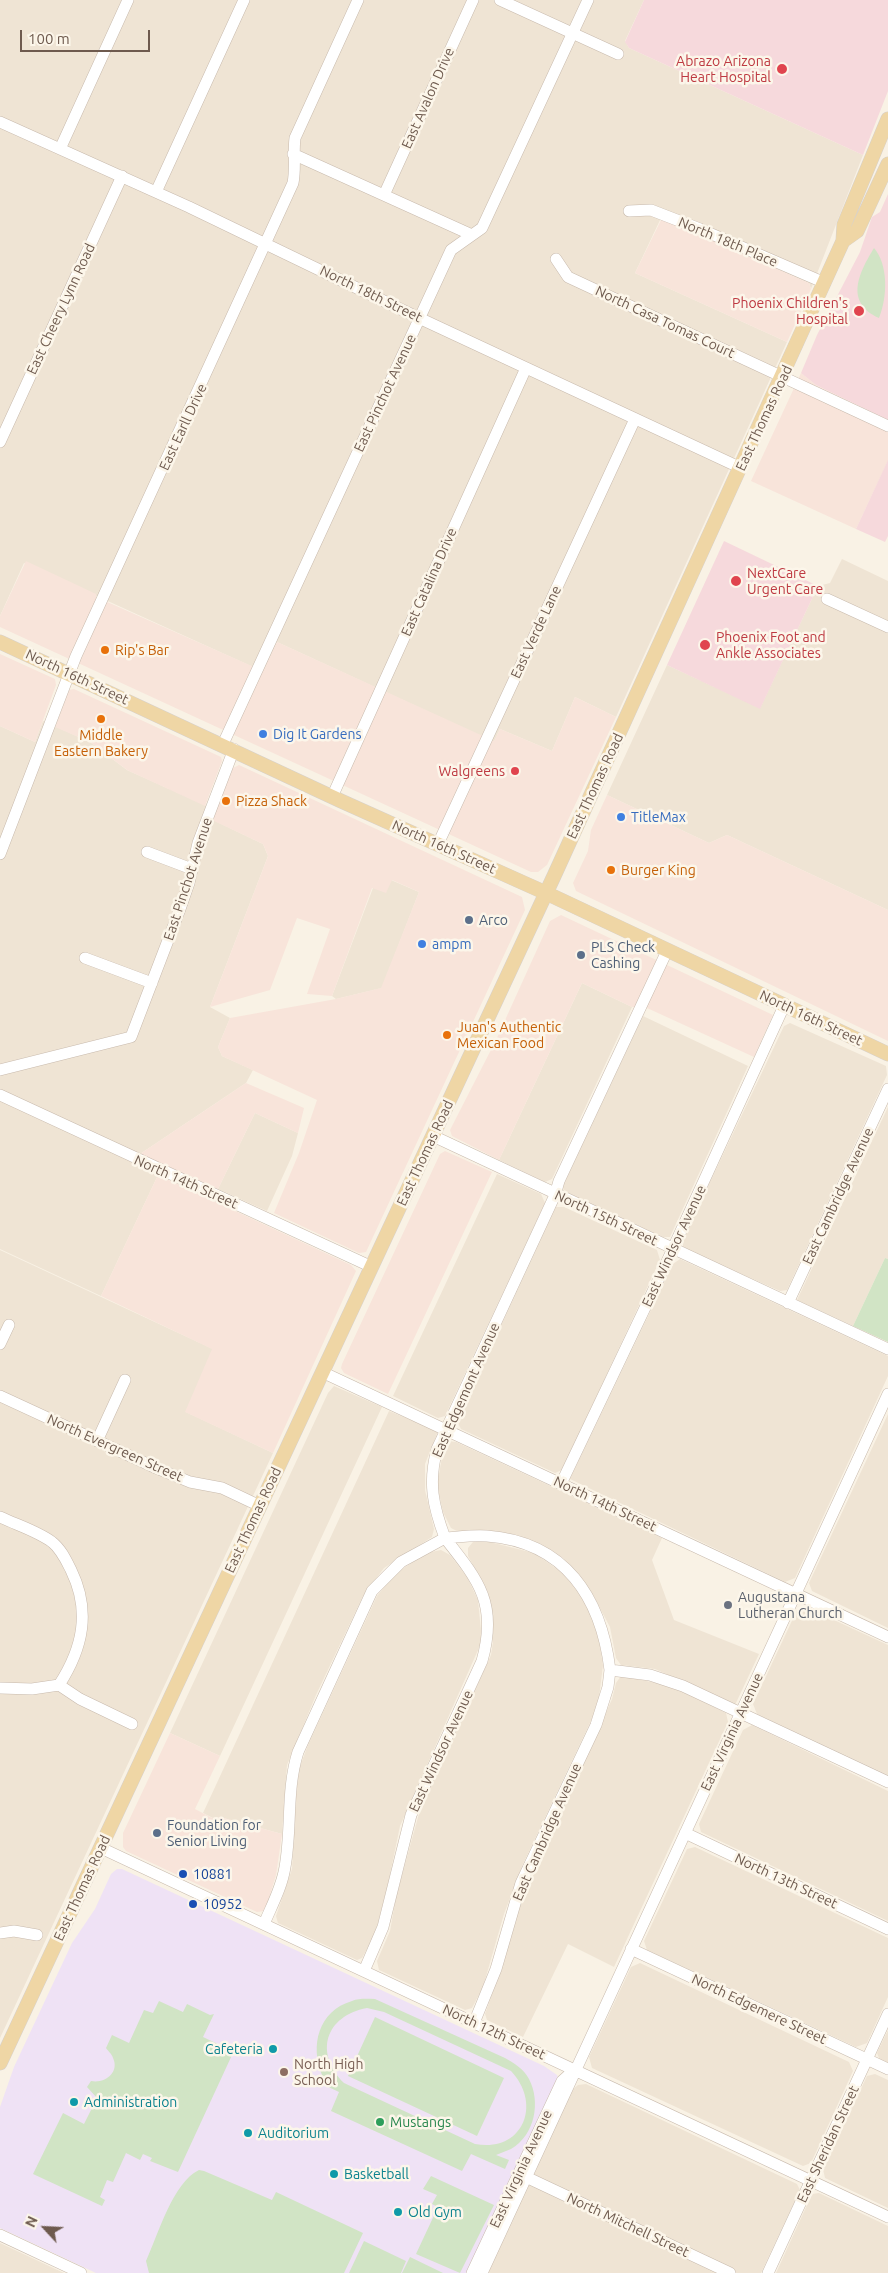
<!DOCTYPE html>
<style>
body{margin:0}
#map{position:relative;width:888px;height:2273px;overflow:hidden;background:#f9f2e5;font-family:Ubuntu,sans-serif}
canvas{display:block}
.north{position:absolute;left:20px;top:2203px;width:50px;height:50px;-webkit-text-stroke:4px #fcf6ea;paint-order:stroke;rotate:295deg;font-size:14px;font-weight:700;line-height:20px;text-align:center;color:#6e5a4e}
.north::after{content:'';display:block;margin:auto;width:18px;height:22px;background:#6e5a4e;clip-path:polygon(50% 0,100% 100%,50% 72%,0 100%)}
.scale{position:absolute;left:20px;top:30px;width:130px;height:22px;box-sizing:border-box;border:2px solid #6e5a4e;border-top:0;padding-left:6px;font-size:15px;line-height:18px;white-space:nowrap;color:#6e5a4e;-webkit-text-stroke:4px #fcf6ea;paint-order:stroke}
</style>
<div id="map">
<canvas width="888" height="2273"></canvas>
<div class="north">N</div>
<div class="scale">100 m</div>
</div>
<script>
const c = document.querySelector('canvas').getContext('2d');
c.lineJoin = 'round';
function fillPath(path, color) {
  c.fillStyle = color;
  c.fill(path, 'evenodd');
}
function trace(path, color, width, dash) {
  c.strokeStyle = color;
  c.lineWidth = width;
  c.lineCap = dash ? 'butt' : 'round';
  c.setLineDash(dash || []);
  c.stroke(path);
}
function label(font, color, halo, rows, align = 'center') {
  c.font = font + ' Ubuntu,sans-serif';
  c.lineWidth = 5;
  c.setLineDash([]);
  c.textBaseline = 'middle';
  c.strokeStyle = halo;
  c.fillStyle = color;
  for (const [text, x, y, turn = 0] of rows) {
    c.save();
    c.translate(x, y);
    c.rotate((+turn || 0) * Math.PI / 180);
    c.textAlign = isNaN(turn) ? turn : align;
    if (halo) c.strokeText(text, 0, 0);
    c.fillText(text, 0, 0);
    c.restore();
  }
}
fillPath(new Path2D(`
 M0,0h644l-19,41 4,7 234,107 -52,134 -2,-6 -148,-65 -26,55 152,69 -171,375 -41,-20 -23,54 -52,-22 -6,13 -217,-100 -13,30 -240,-109 -24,53z
 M842,559l46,22v329l-161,-75 -18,8 -102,-48 60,-130 93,43 58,-122 12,-3z
 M43,721l47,21 37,28 89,40 -3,10 50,24 5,12 -58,151 20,11 -12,29 4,9 31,14 -7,13 -106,71 12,5 -6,12 12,4 -57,121 -101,-47v-523l35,16z
 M391,880l28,12 -37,96 -46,11 -4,-3 41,-108z
 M582,983l50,24 -80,172 -7,3 -46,-22z
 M643,1016l105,50 -78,171h-7l-99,-44 -1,-7z
 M790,1023l96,43 1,9 -100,215 -7,1 -97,-43v-9l101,-213z
 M888,1107v152l-3,-1 -32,68 -56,-26z
 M255,1113l43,20 -6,23 -25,55 -49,-22z
 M497,1174l44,20 4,9 -100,213 -7,2 -45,-22z
 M556,1207h8l93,43 3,10 -98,210 -7,3 -94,-44 -4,-8z
 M0,1250l213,99 -27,63 87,41 -273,585z
 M680,1259l208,97v20l-93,202 -10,4 -215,-103 103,-215z
 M334,1386l48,21 -162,349 -50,-23 158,-340z
 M389,1411l49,20 -13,33v26l9,39 -2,8 -48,31 -21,28 -47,99 -29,70 -5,69 -62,-17 -7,1 -10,-5z
 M888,1414v214l-76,-37 -3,-8z
 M448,1441l8,1 206,96 -10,22 22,60 85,34 -24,51 -80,-36 -34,-4 -5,-7 -6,-31 -17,-32 -30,-37 -25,-15 -43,-12h-38l-6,-3 -8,-16 -6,-27 5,-28z
 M473,1542h17l44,11 33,23 17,24 13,27 6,38 -5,41 -75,158 -19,50 -21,73 -11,21 -7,2 -86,-40 -2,-9 13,-30 6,-34 24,-87 71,-155 2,-13 -5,-50 -20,-36v-8z
 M441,1550l9,5 17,22 11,23 4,41 -82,185 -12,58 -13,50 -13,24 -5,2 -79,-37 -2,-7 16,-47 4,-73 3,-27 9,-24 69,-149 18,-22 31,-21z
 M806,1607l82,38v130l-131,-61 -4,-10 44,-94z
 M621,1676l51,10 54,27 2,9 -114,245 -46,-23 -45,93 -36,-17 -2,-6 16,-45 19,-64 92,-206 4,-16z
 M752,1725l136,66v130l-187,-89 -2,-8 44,-94z
 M695,1847l193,91v59l-21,46 -11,4 -209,-97 -3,-9 43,-92z
 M640,1963l209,99 4,9 -42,92 -8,3 -211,-98 -3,-11 42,-90z
 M888,2030v34l-8,-3 -3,-8z
 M875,2074l13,6v128l-63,-30 -2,-9 44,-93z
 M586,2084l211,100 3,6 -39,83h-274l85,-183 6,-5z
 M819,2193l69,33v47h-112l36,-79z
 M0,2243l64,30h-64z`), '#efe4d4');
fillPath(new Path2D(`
 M662,218l147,65 2,6 -24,53 -152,-69z
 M801,373l15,12 72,35v41l-32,68 -105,-48z
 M26,561l70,33v3l167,74 14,-29 217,99 6,-12 52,22 23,-54 41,20 -69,148 -9,7h-7l-531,-245v-11z
 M0,654l55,25 1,6 -21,57 -35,-16z
 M74,689l147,68 1,4 -17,45 -78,-36 -37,-28 -35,-15 14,-37z
 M239,765l283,132 3,13 -159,342 -7,1 -85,-40 25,-60 18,-53 -95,-44 -4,-9 12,-29 106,-19 45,-11 38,-96 -27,-12 -6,13 -14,-5 -40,108 -25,-2 23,-65 -33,-11 -27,72 -60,17 58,-151 -5,-12 -51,-24 21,-52z
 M607,795l102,48 18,-8 161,75v131l-312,-150 -3,-8 15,-32 3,-21z
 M561,915l212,100 -19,42 -107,-49 -15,-1 -50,-24 -83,177 -47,-24 -2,-6 46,-90 54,-119z
 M246,1083l58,25 -6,25 -43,-20 -37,76 -78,-35z
 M445,1151l47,21 -104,222 -44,-21 -3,-5 1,-4 98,-210z
 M158,1175l193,90 5,6 -83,182 -88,-41 27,-63 -111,-53z
 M170,1733l50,23 -25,53 17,9 8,-1 62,17 -6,41 -11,36 -8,1 -131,-61 -3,-4v-14z`), '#f8e4da');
fillPath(new Path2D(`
 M117,1869h5l422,197 13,9 1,3 -90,195h-372l-96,-45v-121l14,-40 58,-124 23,-34 16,-35z`), '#efe2f5');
fillPath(new Path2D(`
 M644,0h244v91l-25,64 -234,-107 -4,-6z
 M888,194v226l-72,-35 -15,-12 16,-38 43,-83 12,-35 8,-5z
 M888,460v76l-3,6 -29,-13z
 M724,541l94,45 -58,123 -93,-44z`), '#f6d9dc');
fillPath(new Path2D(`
 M874,248c14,16 14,48 5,70 -35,-16 -20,-45 -5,-70z
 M885,1258l3,1v83l-35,-16z
 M375,1999l130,59c9,5 19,11 24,21 12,23 6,56 -18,70 -5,2 -10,4 -15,6l13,5 -4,9 -34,-15 -9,17 -131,-60 8,-19 -21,-10 4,-7c-12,-29 -4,-64 30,-74 7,-3 16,-2 23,-2zM367,2008l17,4 127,59c32,34 11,82 -36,73l-131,-61c-30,-30 -19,-67 23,-75z
 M159,2001l24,11 4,-8 23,11 4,-1 -11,23 21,10 8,8 -54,117 -28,-11 2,-3 -9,-4 -3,6 -14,-7 -13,29 -6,-2 -7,17 5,3 -3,6 -69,-32 30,-61 21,11 13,-26 -10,-11 4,-6c13,3 29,-8 22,-23 -1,-4 -5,-7 -7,-10l6,-13 17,8 15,-33 9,3z
 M375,2017l129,61 -27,58 -129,-60z
 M199,2170l5,1 68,29 4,-8 87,41 -19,40h-195l-3,-12c12,-26 27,-79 53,-91z
 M431,2176l63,29 -34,68 -44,-19 22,-47 -6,-3 5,-9 -14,-6z
 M364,2241l42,20 -5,12h-52z
 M410,2257l33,16h-41z`), '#d1e4c5');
const minor = new Path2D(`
 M500,0l118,54
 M0,122l189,85 230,111 322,150
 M60,149l68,-149
 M293,154l179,81
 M156,192l88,-192
 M384,195l89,-195
 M629,211l22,-1 49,19 125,54
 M556,259l12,18 320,149
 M0,442l122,-266
 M827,599l61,28
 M223,744l228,-494 31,-22 106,-228
 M332,797l194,-429
 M438,844l197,-425
 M147,852l45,17
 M0,854l76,-198 217,-473c3,-15 0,-29 2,-45l63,-138
 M85,958l67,25
 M0,1070l131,-33 49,-128 9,-26 9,-40 36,-94
 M0,1095l372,172
 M433,1136l455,213
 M788,1303l100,-214
 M0,1344l9,-19
 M322,1372l566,265
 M0,1396l156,72 34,14 32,6 38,18
 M97,1441l28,-61
 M561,1484l103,-216 120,-262
 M0,1517c17,8 37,14 52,25 9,7 14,18 19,28 20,41 12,78 -12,115
 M445,1538c14,-1 28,-3 42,-2 78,6 114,61 123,134l40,5 33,11 205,96
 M59,1685l21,14 52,25
 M0,1688l32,1 27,-4
 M685,1833l203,96
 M101,1848l787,369
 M264,1924c8,-19 18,-37 21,-57 7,-39 1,-77 13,-115l74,-161 29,-29 44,-24c-12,-32 -17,-55 -8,-89l118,-254 4,-14 108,-230
 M0,1933l14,-2 23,4
 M631,1949l257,120
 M364,1971l19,-44 28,-112 71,-154c16,-57 -3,-80 -37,-123
 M474,2023l22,-54 25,-86 75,-158 12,-38 2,-17
 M526,2177l204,96
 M0,2235l81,38
 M472,2273l90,-192 11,-10
 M482,2273l406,-879
 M768,2273l120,-259`);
const major = new Path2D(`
 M843,241l14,-10 31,-67
 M0,642l341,159 205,92 342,161
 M0,2063l554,-1187 289,-635 1,-16 44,-106`);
trace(minor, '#c8baad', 12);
trace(major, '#d6d1cd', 15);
trace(minor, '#fff', 11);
trace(major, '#efd6a5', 14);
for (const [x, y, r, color] of [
 [782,69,6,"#e0444e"],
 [859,311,6,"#e0444e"],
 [736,581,6,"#e0444e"],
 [705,645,6,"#e0444e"],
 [105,650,5,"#e8710a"],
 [101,719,5,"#e8710a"],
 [263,734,5,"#3f7fe0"],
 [515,771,5,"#e0444e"],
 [226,801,5,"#e8710a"],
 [621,817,5,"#3f7fe0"],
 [611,870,5,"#e8710a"],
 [469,920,5,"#5c6f8a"],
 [422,944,5,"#3f7fe0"],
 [581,955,5,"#5c6f8a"],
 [447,1035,5,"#e8710a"],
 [728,1605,5,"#6b7280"],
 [157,1833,5,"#5c6f8a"],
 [183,1874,5,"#1a4fb4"],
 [193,1904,5,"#1a4fb4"],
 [273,2049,5,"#0f9aa8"],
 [284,2072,5,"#8d6e63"],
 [74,2102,5,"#0f9aa8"],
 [380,2122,5,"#2e9e5b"],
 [248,2133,5,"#0f9aa8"],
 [334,2174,5,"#0f9aa8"],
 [398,2212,5,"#0f9aa8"]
]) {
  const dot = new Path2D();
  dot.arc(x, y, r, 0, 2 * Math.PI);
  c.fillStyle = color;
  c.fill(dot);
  trace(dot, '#fcf6ea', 2);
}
label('14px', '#be3a42', '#fcf6ea', [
 ["Abrazo Arizona",771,61],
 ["Heart Hospital",771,77],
 ["Phoenix Children's",848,303],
 ["Hospital",848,319],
 ["NextCare",747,573,"left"],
 ["Urgent Care",747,589,"left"],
 ["Phoenix Foot and",716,637,"left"],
 ["Ankle Associates",716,653,"left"],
 ["Walgreens",505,771]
], 'right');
label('14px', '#6e5a4e', '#fcf6ea', [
 ["East Avalon Drive",428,98,-66],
 ["North 18th Place",728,242,23],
 ["North 18th Street",371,294,26],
 ["East Cheery Lynn Road",61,309,-65],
 ["North Casa Tomas Court",665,322,25],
 ["East Pinchot Avenue",385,393,-65],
 ["East Thomas Road",764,418,-65],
 ["East Earll Drive",183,427,-65],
 ["East Catalina Drive",429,582,-66],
 ["East Verde Lane",536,632,-65],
 ["North 16th Street",77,677,25],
 ["East Thomas Road",595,786,-65],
 ["North 16th Street",444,847,24],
 ["East Pinchot Avenue",188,879,-72],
 ["North 16th Street",811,1018,25],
 ["East Thomas Road",425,1153,-65],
 ["North 14th Street",186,1182,24],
 ["East Cambridge Avenue",838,1196,-65],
 ["North 15th Street",606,1218,25],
 ["East Windsor Avenue",674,1246,-65],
 ["East Edgemont Avenue",466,1390,-66],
 ["North Evergreen Street",115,1448,24],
 ["North 14th Street",605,1504,25],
 ["East Thomas Road",253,1520,-65],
 ["East Virginia Avenue",732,1732,-65],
 ["East Windsor Avenue",441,1751,-65],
 ["East Cambridge Avenue",547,1832,-66],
 ["North 13th Street",786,1881,25],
 ["East Thomas Road",82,1888,-65],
 ["North Edgemere Street",759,2009,25],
 ["North 12th Street",494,2032,25],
 ["East Sheridan Street",828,2144,-65],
 ["East Virginia Avenue",521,2169,-65],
 ["North Mitchell Street",628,2225,25]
]);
label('14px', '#c56008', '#fcf6ea', [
 ["Rip's Bar",115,650],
 ["Middle",101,735,"center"],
 ["Eastern Bakery",101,751,"center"],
 ["Pizza Shack",236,801],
 ["Burger King",621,870],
 ["Juan's Authentic",457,1027],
 ["Mexican Food",457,1043]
], 'left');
label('14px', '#366cbe', '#fcf6ea', [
 ["Dig It Gardens",273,734],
 ["TitleMax",631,817],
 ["ampm",432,944]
], 'left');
label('14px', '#4e5e75', '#fcf6ea', [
 ["Arco",479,920],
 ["PLS Check",591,947],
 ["Cashing",591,963],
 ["Foundation for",167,1825],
 ["Senior Living",167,1841]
], 'left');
label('14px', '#5b616d', '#fcf6ea', [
 ["Augustana",738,1597],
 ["Lutheran Church",738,1613]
], 'left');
label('14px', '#164399', '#fcf6ea', [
 ["10881",193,1874],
 ["10952",203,1904]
], 'left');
label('14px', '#0d838f', '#fcf6ea', [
 ["Cafeteria",263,2049,"right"],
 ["Administration",84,2102],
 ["Auditorium",258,2133],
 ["Basketball",344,2174],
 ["Old Gym",408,2212]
], 'left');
label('14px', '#785e54', '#fcf6ea', [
 ["North High",294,2064],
 ["School",294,2080]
], 'left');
label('14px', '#27864d', '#fcf6ea', [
 ["Mustangs",390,2122]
], 'left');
</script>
